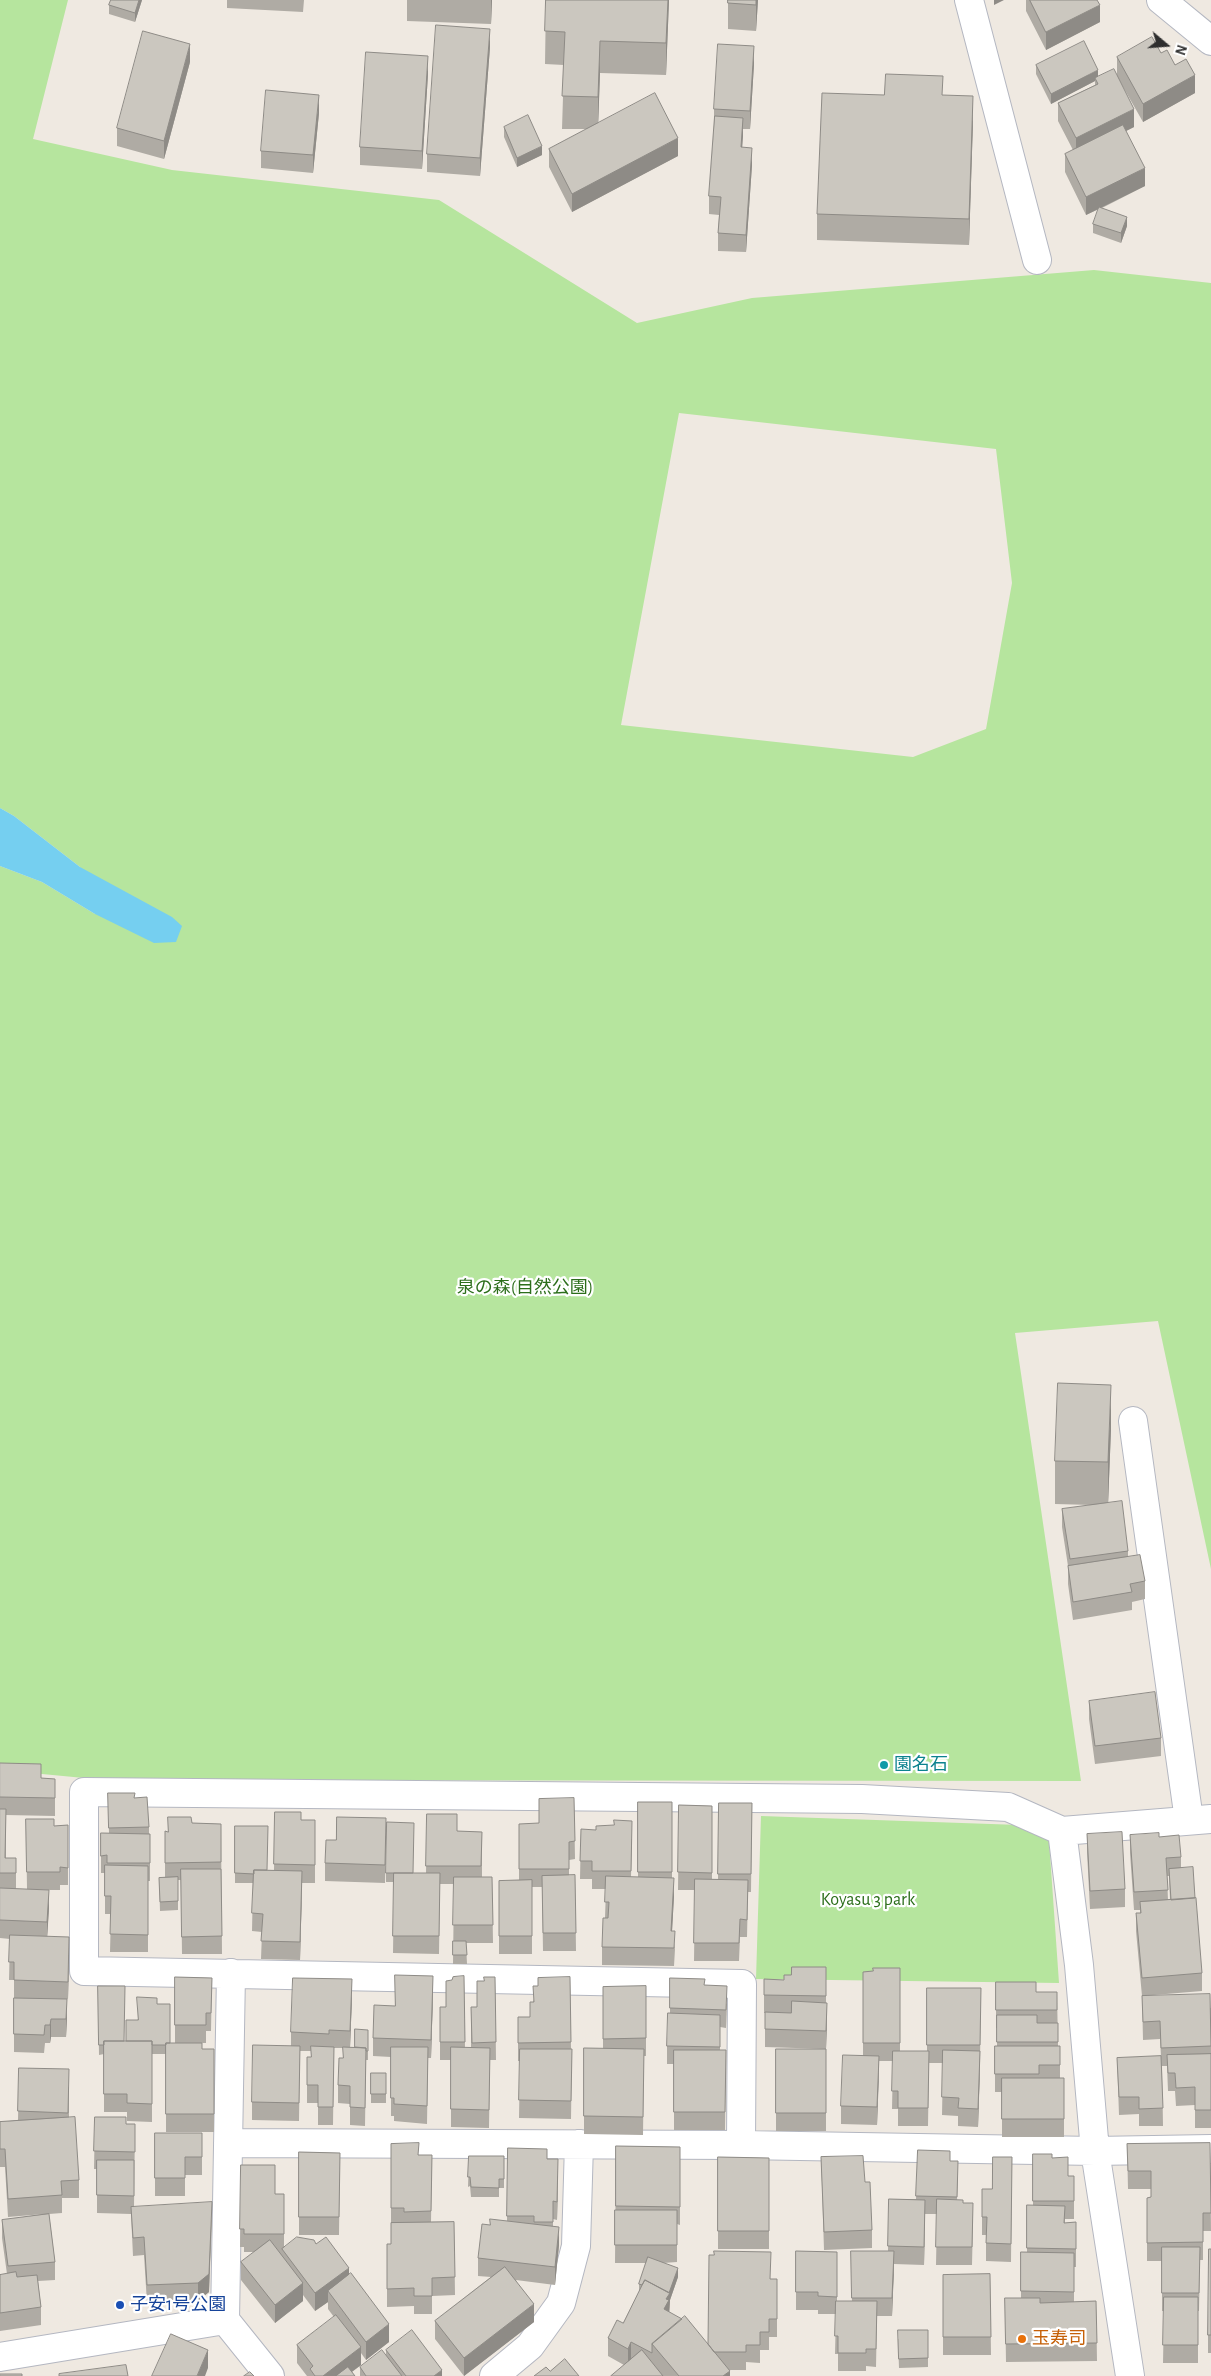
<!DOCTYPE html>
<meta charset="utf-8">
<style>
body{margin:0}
#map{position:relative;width:1211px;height:2376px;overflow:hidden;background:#efe9e1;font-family:"Alegreya Sans",sans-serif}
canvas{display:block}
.north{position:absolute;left:1141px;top:20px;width:50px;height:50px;-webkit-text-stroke:4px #fff;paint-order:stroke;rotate:108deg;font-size:14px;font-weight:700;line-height:20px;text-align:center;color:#2e2e2e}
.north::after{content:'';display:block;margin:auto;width:18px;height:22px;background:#2e2e2e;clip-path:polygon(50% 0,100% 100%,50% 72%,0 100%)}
</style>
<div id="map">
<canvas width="1211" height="2376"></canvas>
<div class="north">N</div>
</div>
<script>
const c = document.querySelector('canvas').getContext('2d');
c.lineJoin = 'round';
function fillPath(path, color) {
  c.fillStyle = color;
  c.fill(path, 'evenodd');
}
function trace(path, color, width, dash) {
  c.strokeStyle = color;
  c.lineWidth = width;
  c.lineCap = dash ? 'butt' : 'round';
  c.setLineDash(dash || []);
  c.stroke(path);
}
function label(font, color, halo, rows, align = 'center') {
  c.font = font + ' "Alegreya Sans","Noto Sans JP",sans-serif';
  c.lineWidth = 4.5;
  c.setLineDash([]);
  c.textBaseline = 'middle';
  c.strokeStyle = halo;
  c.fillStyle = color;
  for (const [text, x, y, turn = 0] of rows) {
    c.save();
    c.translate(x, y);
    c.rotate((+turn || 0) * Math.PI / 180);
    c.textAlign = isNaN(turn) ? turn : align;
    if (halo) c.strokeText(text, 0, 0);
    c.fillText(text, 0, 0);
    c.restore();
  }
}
fillPath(new Path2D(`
 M0,0h68l-35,139 139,31 267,30 198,123 115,-25 342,-28 117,13v1286l-53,-248 -143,12 66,448 -976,-1 -105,-10v-904l42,16 53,32 -15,-47 -66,-51 -14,-8zM679,413l317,36 16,134 -26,146 -73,28 -292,-32z
 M761,1816l287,10 11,157 -303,-4z`), '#b6e59e');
fillPath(new Path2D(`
 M0,808l14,8 66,51 92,50 10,9 -6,16 -22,1 -59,-29 -53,-32 -42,-16z`), '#75cff0');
const minor = new Path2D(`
 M969,0l68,260
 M1161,0l50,41
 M1133,1421l56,399
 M1062,1831l17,134 16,186 35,225
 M231,1973l-6,347 45,56
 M228,2143l513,2 354,6 116,-2
 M741,2145l1,-161 -658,-13v-179l778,7 146,8 54,24 149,-12
 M0,2357l225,-37
 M494,2376l36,-30 31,-43 15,-57 3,-102`);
trace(minor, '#b4b7c1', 30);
trace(minor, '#fff', 28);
fillPath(new Path2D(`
 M111,0h31l-7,22 -26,-8v-9z
 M227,0h77l-1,12 -76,-4z
 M407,0h85l-1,24 -84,-3z
 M546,0h123l-3,75 -66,-2 -2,50 80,33 -106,56 -23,-45v-18l38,-20h-25l2,-64 -19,-1z
 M728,0h30l-2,31 -28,-2z
 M1026,0h71l3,22 -54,28 -20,-39z
 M490,47l-10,129 -53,-4v-18z
 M1161,53l14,12 20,28 -52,29 -25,-44 16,49 -8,4 19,55 -43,22 25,18 -6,17 -28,-10v-9l6,-15 -13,6 -21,-43v-18l8,-4 -15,-29v-18l37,-18v-4l-44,23 -15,-30v-9l62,12 19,-2v-18z
 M190,62l-26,97 -47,-13v-18z
 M754,64l-4,65h-7l-1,18 10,18 -6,87 -28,-1v-18l1,-18 -10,-1v-18l5,-71v-16z
 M428,74l-6,95 -62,-4v-18z
 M884,95l89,26 -4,124 -152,-5v-26z
 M319,113l-6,60 -52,-5v-17z
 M504,127l38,28 -25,12 -13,-30z
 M1111,1429l-3,74 20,48v6l17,24v18l-13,3v8l-59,10 -5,-36v-18l-6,-39v-18l30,-4 -37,-1v-43z
 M1089,1701l72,37v18l-66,8 -6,-45z
 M0,1763l41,15 14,1v37l-49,-1v43h10v31h11l-1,-70 28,7 14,-1v60h-8v5h-12l1,18 -2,28 22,19 -1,44h-3l2,18 -1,20h-15l-1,6h-5l-1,10 -30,-1v-72h-5l1,-41 -10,-1z
 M108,1793l27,5 14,29v7h1v47h-2v71h-38l1,-38h-6v-41h-4v-40h8z
 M574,1798l1,61 -6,1v16l6,-1 1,76h-33l-1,-64h-10v67h-33v-73l20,-1v-56h20z
 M638,1802h34v76l2,18 -2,35 3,18 -1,17 -72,-1v-18l3,-29 1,-29h-14v-10h-12l1,-50 51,10 -1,38h7z
 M719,1803h33l-1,89h-3l-1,45h-7l-1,24h-45l1,-71h-17l1,-85 33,1v73h6z
 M275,1812l26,8h14v63h-13l-2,77 -39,-1 1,-27 -10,-1 1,-48h-18v-57l32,44h7z
 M427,1814l30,17 25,1v45h10l1,66h-27l1,21h-14l1,-80h-14l-1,70 -46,-1 1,-71h-8v-9h40z
 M192,1823l29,1 1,130h-40l-1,-74h-3v30l-18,1 -1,-33 6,-1v-46l3,1z
 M1087,1834l38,55v18l-35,2 -3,-57z
 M1130,1835l51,22v11l21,105v18l-60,5 -6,-65v-18h4v-3h-6l-4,-57zM1167,1876h2l1,24h-2z
 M386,1836l-1,47 -60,-2v-18l11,-23z
 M826,1967v36l1,18 -1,28 -61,-2v-34h-1v-34l20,1 7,-5z
 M900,1968v83h27v-63h54l-1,75 -2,64 -20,-1v-10l-16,-1 1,-52h-14l-1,63h-30v-17h-6l1,-48h-14l-2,64 -36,-1v-18l22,-50v-84l10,-1z
 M464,1976l1,72h6v-41h6l7,-26 11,-4 1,83h-6l-1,68 -38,-1v-67h-11v-53h6l6,-27z
 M175,1977l37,1 -1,53h-5v12h-31z
 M570,1977l1,72h1l-1,70 -52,-1 1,-57h-2v-44h12l3,-15 5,-16z
 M670,1978l35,7 22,19 -1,24 -6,-1v23h6l-1,80h-51v-66h-7v-18l3,-32z
 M996,1982l40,10h21l1,54h2v32l4,18v41h-62v-45h-7v-46h2v-18h-1z
 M98,1986l26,55h2l11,-21 20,-16 13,39 32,6h12v83h-48v-78h-14v68l-25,-1v-9h-23v-58l-5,1z
 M646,1986v70h-2l-1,79 -59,-1v-86l19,1v-62z
 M433,1994l-2,64h-3l-1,66 -33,-3v-5h-3v-59l-18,-1v-18l22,-32z
 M1142,1996l69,12v120h-16v-23l-19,1 -1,-15h-7l-1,-25h-5l1,60h-24v-12l-20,1 -2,-57 44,-2 -1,-17 -17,1z
 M352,1997l-2,50h5l13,-17v30h-2l-1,66 -15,-1v-21l-12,-1v-18l5,-27v-10h-9l-1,77h-15v-22h-11v-18l4,-28v-6h-11l-1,70 -47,-1v-18l39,-56v-14z
 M776,2049h50v82h-50z
 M19,2068l50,19v30l10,63v18h-17v15l-13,1 6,48v18l-17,1 3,26v18l-41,6v-56l7,-1 -5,-36v-18l42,-6 -36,3 -3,-50h-5v-45l18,-2z
 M371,2073h15v30h-15z
 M95,2117l31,7h9l-1,83 78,13 -3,72 -11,9 -51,2 -3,-48 -11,1 -2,-42 -34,-1v-44h-3z
 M155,2133h47v42h-17v21h-30z
 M1210,2143l1,88h-8v29h-3l-1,51h-1v52h-35l1,-52h-2v-50h-15v-63l4,-1v-8h-23l-1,-45z
 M391,2144l28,11h13l-1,67h23l1,73 -23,1v18h-18v-8l-27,1v-63h4z
 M616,2146l64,1v78l-3,-1v38l-14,1 15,14 -8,23 -1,12 39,32 63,-65h6v58h-8v13h-9v13l-14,-1v8h-17l1,6h-119l13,-11 -16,-9v-18l15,-15 16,-31v-8l7,-21h-31z
 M508,2148l39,11 11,18 -1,43 -4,-1v7l6,19 -4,40 -39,-5 18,42 -70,54 -29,-37v-18l56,-44 -13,-1v-18l29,-37z
 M918,2150l32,11 8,18 -1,21 6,3 10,18 -1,44h-36l1,-51h-12l-1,51 -30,-1 -2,52h-15l-1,51 -10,-1v5h-28v-17h-3l1,-40h-18v-4h-22v-59l41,1v49h15l-1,-50h37l1,-52h27z
 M299,2152l41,1 -1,82h-40z
 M1033,2154l19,4 16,18h6v43h-9v4l11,-1v45h-2v35l22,-1 1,60 -91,1 -1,-64h16v-46h6v-47l6,1z
 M469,2156h35v32h-5v9h-28l-1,-11 -2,1z
 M718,2157l51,1v91h-51z
 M821,2157l44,25 7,48v18l-48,2z
 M1012,2157l-1,105 -25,-1v-26h-4v-46h10z
 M241,2165l34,29h9v53l32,-3 33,31 40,67 -23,18 -5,-7v12l-9,7 3,4h-48l-10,-13v-18l37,-28 -6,-8v-7l-13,9 -12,-16v6l-28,22 -34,-43v-18l13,-10h-10v-5h-4z
 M1211,2249v104h-3v-18z
 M990,2274l1,81h-48v-80z
 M928,2330v37l-29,1 -1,-29z
 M386,2350l56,26h-82v-9l26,-11z`), '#afaba4');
fillPath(new Path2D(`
 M139,0h3l-7,22v-9z
 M491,0h1l-1,24z
 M668,0h1l-3,75v-32z
 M756,0h2l-2,31z
 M994,0h10l-10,5z
 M1100,5v17l-54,28v-18z
 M490,29v18l-10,129v-18z
 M600,41v32l-2,57v-33z
 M190,44v18l-26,97v-18z
 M754,46v18l-4,65v-18z
 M428,56v18l-6,95v-18z
 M1098,70v10l-3,-2v3l-44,23v-10z
 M1195,75v18l-52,29v-18z
 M319,95v18l-6,60v-18z
 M973,96v25l-4,124v-26z
 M1134,109v18l-58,29v-18z
 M743,118v18l-2,29v-18z
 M678,138v18l-106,56v-18z
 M542,146v9l-25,12v-9z
 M752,148v17l-6,87v-17z
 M1145,168v18l-59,29v-18z
 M1127,217v9l-6,17v-10z
 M1111,1385v44l-3,77v-44z
 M302,1871v18l-2,71v-18z
 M674,1878v18l-3,53v-18z
 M49,1890v18l-2,32v-18z
 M69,1937v18l-1,44v-17z
 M433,1976v18l-2,64v-18z
 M352,1979v18l-2,51v-17z
 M67,1999v18l-1,20v-18z
 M827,2003v18l-1,28v-18z
 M51,2019v18l-1,6v-18z
 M980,2051v18l-2,58v-18z
 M879,2056v18l-2,51v-18z
 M558,2159v18l-1,43v-18z
 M925,2200v18l-1,47v-18z
 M212,2202l-3,90 -11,9v-18z
 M559,2227v18l-4,40v-18z
 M894,2251v18l-2,47v-18z
 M349,2268v18l-21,5v11l-13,9v-18z
 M678,2268v9l-8,23 -1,18 -5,-9 2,-10z
 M303,2283v18l-28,22v-18z
 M534,2304v18l-70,54v-18z
 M389,2324v18l-23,18v-18z
 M631,2342v18l-3,7v-18z
 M361,2347v18l-15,11h-23z
 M208,2350v18l-3,8h-8z
 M442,2370v6h-8z
 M730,2371v5h-7z`), '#8e8b86');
const building = new Path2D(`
 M111,0h28l-4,13 -26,-8z
 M546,0h122l-2,43 -66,-2 -2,56 -36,-1 3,-64 -20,-1z
 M728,0h28v5l-28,-2z
 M1030,0h67l3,5 -54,27z
 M436,25l54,4 -10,129 -53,-4z
 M143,31l47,13 -26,97 -47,-13z
 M1152,37l9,16 6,-3 8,15 11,-6 9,16 -52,29 -26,-47z
 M1084,41l14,29 -47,24 -15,-29z
 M718,44l36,2 -4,65 -36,-2z
 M366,52l62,4 -6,95 -62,-4z
 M1114,69l20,40 -58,29 -18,-35 40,-19 -3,-6z
 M886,74l57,2 -1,19 31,1 -4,123 -152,-5 5,-121 62,2z
 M266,90l53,5 -6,60 -52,-4z
 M655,93l23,45 -106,56 -23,-45z
 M528,115l14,31 -25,12 -13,-31z
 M715,116l28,2 -2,29 11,1 -6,87 -28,-2 3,-36 -12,-1z
 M1123,125l22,43 -59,29 -21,-43z
 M1099,207l28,10 -6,16 -28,-9z
 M1058,1383l53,2 -3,77 -53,-1z
 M1122,1501l6,50 -58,8 -8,-50z
 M1140,1555l5,26 -15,3 2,8 -59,10 -5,-36z
 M1155,1692l6,46 -66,8 -6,-45z
 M0,1763l41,1v14l14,1v19l-55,-1z
 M108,1793h27l-1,5 13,-1 2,30 -40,1z
 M574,1798l1,43 -6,1v27h-50v-45l20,-1v-24z
 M638,1802h34v70h-34z
 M719,1803h33l-1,71h-33z
 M679,1805l33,1v67l-34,-1z
 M0,1809h6l-1,49h11v15h-16z
 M275,1812h26v8h14v45l-41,-1z
 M427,1814h30v17l25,1 -1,34h-55z
 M168,1817h23l1,6 29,1v38l-56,1v-32l3,1z
 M337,1817l49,1 -1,47 -60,-2 1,-23h10z
 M26,1819h28v7l14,-1v43l-8,-1v5h-33z
 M614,1820l18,1 -1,50h-39v-10h-12l1,-32 15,1v-4l18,-1z
 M387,1822l27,1 -1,50h-27z
 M235,1826h33l-1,44h-13v4l-19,-1z
 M1122,1832l3,57 -35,2 -3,-57z
 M101,1833l49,1v29h-43v-8l-6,1z
 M1159,1833v4l20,-2 2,22 -15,1 2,32 -34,2 -4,-57z
 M105,1865l43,1v69l-38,-1 1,-38h-6z
 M1193,1867l2,31 -24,2 -2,-31z
 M181,1869h40l1,67 -40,1z
 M254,1870l48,1 -2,71 -39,-1 2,-27 -11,-1z
 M394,1873h46l-1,63h-46z
 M575,1875l1,58h-33l-1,-57z
 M606,1876l68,2 -3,53h4l-1,17 -72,-1 1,-29h5l1,-16h-4z
 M178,1877v24l-18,1 -1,-24z
 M454,1877h38l1,48h-40z
 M695,1879l53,1 -1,40 -7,-1 -1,24h-45z
 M532,1880v56h-33v-55z
 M0,1888l49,2 -2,32 -47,-2z
 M1196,1898l6,75 -60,5 -6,-65h5l-1,-11z
 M10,1935l59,2 -1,45 -54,-2v-18h-5z
 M453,1941h13l1,14h-14z
 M792,1967h34v29l-62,-1v-16l20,1v-5h7z
 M873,1968h27v75h-37v-71l10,-1z
 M395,1975l38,1 -2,64 -58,-2 1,-33 21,1z
 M464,1976l1,66h-25v-35h6v-26l6,-1 1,-3z
 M175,1977l37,1 -1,35h-5v12h-31z
 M484,1977h11l1,65 -24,1 -1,-36h6v-26h7z
 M570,1977l1,65 -53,1v-26h12v-15h4l-1,-16h5v-8z
 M293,1978l59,1 -2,52 -21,-1v4l-38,-2z
 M670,1978l35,1 -1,6 23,1 -1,24 -56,-2z
 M996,1982h40v10h21v18h-61z
 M98,1986h27l-1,55h-20v4h-5z
 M646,1986v52l-43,1v-52z
 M927,1988h54l-1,57h-53z
 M1210,1994l1,52 -50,2 -1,-27 -17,1 -1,-26z
 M137,1997l20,1v6h13v39h-4v2h-14v-4h-26v-21h12z
 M14,1998l53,1 -1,20h-15l-1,6h-5l-1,10 -30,-1z
 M792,2001l35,2 -1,28 -61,-2v-17l26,1z
 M668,2013l52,2v32l-53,-1z
 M997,2015h40v8h21v19h-61z
 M355,2029l13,1v21h-2v-3l-11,-1z
 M104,2041h48v63l-25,-1v-9h-23z
 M166,2043h36v6h12v65h-48z
 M253,2045l47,1 -1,57 -47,-1z
 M311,2046l23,1 -1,60h-15v-22h-11v-28h4z
 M995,2046h65v19h-21v9h-44z
 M343,2047l23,1 -1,60 -15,-1v-21l-12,-1 1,-27h4z
 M391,2047h37l-1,59 -33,-2v-6h-3z
 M451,2047l39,1 -1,62 -38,-1z
 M584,2048l60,1 -1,68 -59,-1z
 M520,2049h52l-1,52 -52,-1z
 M776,2049h50v64h-50z
 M674,2050h52l-1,62h-51z
 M943,2050l37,1 -2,58 -20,-1 1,-10 -17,-1z
 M893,2051h36l-1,57h-30v-17h-6z
 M1211,2054v56h-16v-23l-19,1 -1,-15h-7l-1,-18z
 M843,2055l36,1 -2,51 -36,-1z
 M1161,2056l2,52 -24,1v-12h-20l-2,-39z
 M19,2068l50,1 -1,44 -50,-2z
 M371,2073h15v21h-15z
 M1002,2078h62v41h-62z
 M75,2117l4,63 -18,1 1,14 -54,4 -3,-50h-5v-27z
 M95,2117h31v7h9v28l-41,-1z
 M155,2133h47v24h-17v21h-30z
 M419,2143l-1,12h14l-1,56 -27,1v-4h-13v-64z
 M1210,2143l1,70h-8v29l-56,1v-45l4,-1v-26h-23l-1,-27z
 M616,2146l64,1v60l-64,-1z
 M508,2148l39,1v10h11l-1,43 -4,-1v21h-19v-6h-27z
 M918,2150l32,1v10h8l-1,36 -41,-1z
 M299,2152l41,1 -1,64h-40z
 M1033,2154h19v4l16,-1v19h6v25h-41z
 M469,2156h35v23h-5v9l-28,-1 -1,-10h-2z
 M863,2156l2,26h5l2,48 -48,2 -3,-75z
 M718,2157l51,1v73h-51z
 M993,2157h19l-1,87 -25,-1 1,-26h-5v-28h10z
 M97,2160h37v36l-37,-1z
 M241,2165h34v29h9v40h-40v-5h-4z
 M889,2199l36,1 -1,47 -36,-1z
 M937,2199l26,1v3h10l-1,44h-36z
 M212,2202l-3,72 -11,9 -51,2 -3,-48 -11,1 -2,-31z
 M1027,2205l38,1 -1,17 12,-1v27l-49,-1z
 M615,2210h62v35h-62z
 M49,2214l6,48 -47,4 -6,-46z
 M490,2219l69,8 -4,40 -77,-9 4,-34 8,1z
 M454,2222l1,55 -23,1v18h-18v-8l-27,1v-45h4v-21z
 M297,2237l17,3 2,4 10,-7 23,31 -34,25 -33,-44z
 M270,2240l33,43 -28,22 -34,-43z
 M1162,2247h38l-1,46h-37z
 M1209,2249h2v86h-3z
 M714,2251l57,1 -1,27h7v40h-8v13h-9v13h-14v7h-32l-6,-8 1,-89h5z
 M796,2251l41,1v45l-19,-1v-4h-22z
 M851,2251h43l-2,47h-40z
 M1021,2252l53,1v39l-53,-1z
 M648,2257l30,11 -9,25 -24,-13 -3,5 -3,-1z
 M505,2267l29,37 -70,54 -29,-37z
 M16,2272l1,5 20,-2 4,32 -41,6v-38z
 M351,2273l38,51 -23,18 -38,-51z
 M990,2274l1,63h-48v-62z
 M645,2280l25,13 -4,6 3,1 -5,9 18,10 -30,25v9l-21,-11 -3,7 -20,-11 9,-18 6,3z
 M1164,2297h34v48h-35z
 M1005,2298h35v5l56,-2 1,42 -91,1z
 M836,2301h41l-1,48h-10v4h-28v-17h-3z
 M336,2315l25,32 -38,29h-8l-5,-7 3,-3 -16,-21z
 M685,2316l45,55 -7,5h-44l-27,-32z
 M412,2330l30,40 -8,6h-28l-20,-26z
 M898,2330h30v28l-29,1z
 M171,2334l37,16 -11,26h-45z
 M382,2350l20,26h-36l-6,-9z
 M642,2350l21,26h-52z
 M565,2359l14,17h-45l12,-9 4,4z
 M126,2365l2,11h-69v-2z
 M348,2367l7,9h-19z
 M250,2372l4,4h-10z
 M0,2374h22v2h-22z`);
fillPath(building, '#cbc7bf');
trace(building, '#8e8b86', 1);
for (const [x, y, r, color] of [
 [884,1765,5,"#0f9aa8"],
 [120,2305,5,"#1a4fb4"],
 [1022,2339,5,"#e8710a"]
]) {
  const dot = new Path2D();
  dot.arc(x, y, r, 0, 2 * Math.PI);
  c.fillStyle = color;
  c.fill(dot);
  trace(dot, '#fff', 2);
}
label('18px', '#2c6e1b', '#fff', [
 ["泉の森(自然公園)",525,1288],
 ["Koyasu 3 park",868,1900]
]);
label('18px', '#0d838f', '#fff', [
 ["園名石",894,1765]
], 'left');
label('18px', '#164399', '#fff', [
 ["子安1号公園",130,2305]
], 'left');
label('18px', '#c56008', '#fff', [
 ["玉寿司",1032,2339]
], 'left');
</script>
